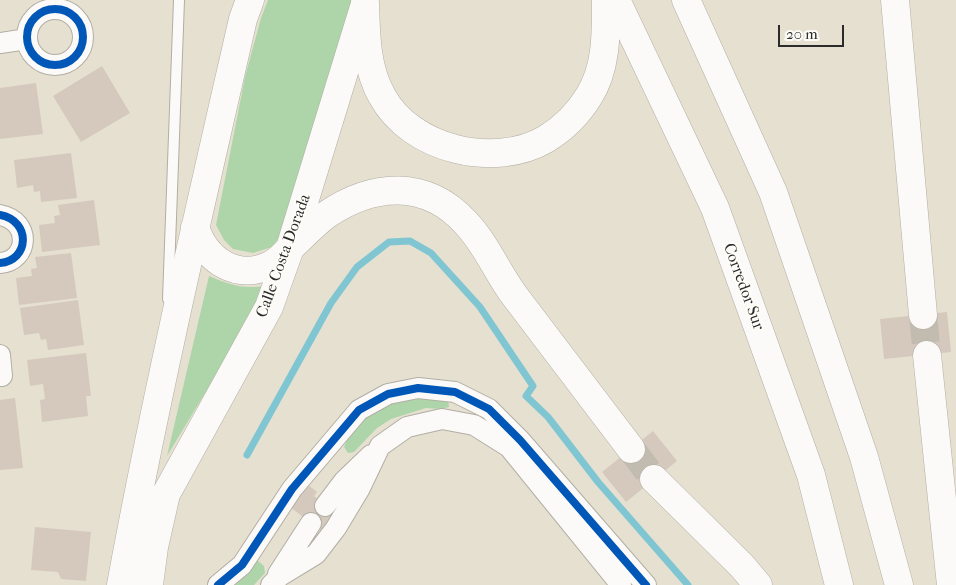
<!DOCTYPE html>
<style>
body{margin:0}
#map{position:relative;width:956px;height:585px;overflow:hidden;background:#e6e0d0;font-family:"IM FELL French Canon",serif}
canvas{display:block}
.scale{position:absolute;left:778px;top:25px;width:66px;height:22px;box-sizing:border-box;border:2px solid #2b2b2b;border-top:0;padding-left:6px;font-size:15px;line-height:18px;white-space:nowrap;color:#2b2b2b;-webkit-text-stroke:4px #fdfcf7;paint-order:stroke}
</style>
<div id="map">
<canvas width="956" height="585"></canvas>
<div class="scale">20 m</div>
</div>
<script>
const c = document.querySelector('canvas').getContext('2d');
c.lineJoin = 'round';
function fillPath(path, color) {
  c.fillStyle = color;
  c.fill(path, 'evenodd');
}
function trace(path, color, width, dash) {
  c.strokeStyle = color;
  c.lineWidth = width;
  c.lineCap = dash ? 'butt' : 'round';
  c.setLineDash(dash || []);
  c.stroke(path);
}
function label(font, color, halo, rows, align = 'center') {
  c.font = font + ' "IM FELL French Canon",serif';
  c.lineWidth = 5;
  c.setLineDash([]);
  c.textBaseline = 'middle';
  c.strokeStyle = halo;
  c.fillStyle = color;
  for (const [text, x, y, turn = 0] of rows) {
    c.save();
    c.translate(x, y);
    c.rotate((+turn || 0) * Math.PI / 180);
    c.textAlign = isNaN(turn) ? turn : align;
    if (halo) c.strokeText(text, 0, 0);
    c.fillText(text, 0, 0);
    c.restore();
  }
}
fillPath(new Path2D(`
 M268,0h83l1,3 -71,232 -9,12 -19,6 -20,-4 -9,-9 -8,-15 29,-148 16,-59z
 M209,276c22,9 31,13 56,10 -30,58 -64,114 -98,170z
 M409,396l39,4 1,7 -9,2 -14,-1 -35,11 -14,9 -23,24 -6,1 -4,-6 7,-16 19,-18 21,-12z
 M257,560l7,6 1,7 -11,12h-19c8,-6 14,-17 22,-25z`), '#aed5aa');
trace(new Path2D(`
 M247,455l84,-152 26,-36 32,-25 21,-1 21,12 49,54 53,79 -7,10 22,21 50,65 90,103`), '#80c6d2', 7);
fillPath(new Path2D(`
 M102,66l28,47 -49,29 -28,-46z
 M36,83l7,51 -43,5v-51z
 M71,153l6,45 -36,4 -1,-11 -6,1 -1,-7 -16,3 -3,-28z
 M94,200l6,45 -58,7 -3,-27 16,-2 -1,-7 6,-1 -2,-10z
 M71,253l6,45 -58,7 -3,-27 16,-2 -1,-7 6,-1 -2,-11z
 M78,300l6,45 -36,5 -2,-11 -5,1 -2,-7 -15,2 -4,-27z
 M947,312l4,40 -67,7 -4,-40z
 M86,353l5,43h-5l2,20 -46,6 -2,-22 5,-1 -2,-15 -13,2 -3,-26z
 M15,398l8,70 -23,2v-70z
 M653,431l24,30 -51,41 -24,-30z
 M307,484l10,8 -3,4 22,18 -14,17 -32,-24z
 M35,527l56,5 -5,49 -25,-2 -3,-7 -27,-2z`), '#d5c9bd');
trace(new Path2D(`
 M923,315l4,40
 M631,449l23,30`), '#c1bcaf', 28, [28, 14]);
const service = new Path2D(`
 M168,299l11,-299`);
const minor = new Path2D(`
 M27 37a28 28 0 1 1 56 0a28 28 0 1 1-56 0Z
 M0,43l27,-4
 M0,215c32,6 29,46 0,48
 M0,355l2,21h-2
 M325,506l19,-25 27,-26
 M278,574l33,-51
 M218,585l24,-20 50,-76 67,-79 29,-16 30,-6 37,4 34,17 31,31 126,145
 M271,585l9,-9 36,-22 20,-26 24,-40 20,-42 27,-19 35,-8 32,6 35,22 112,138`);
const secondary = new Path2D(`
 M195,227c11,34 43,55 77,37 7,-4 13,-10 18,-16
 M121,585c35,-190 79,-378 122,-566l7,-19
 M149,585l5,-38 12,-53 103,-187 21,-59 74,-241`);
const motorway = new Path2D(`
 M616,0l99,208 96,267 28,110
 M686,0l87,192 91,265 35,128
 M895,0l28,315
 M365,3c1,32 1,65 17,93 29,54 113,73 164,43 18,-11 32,-25 43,-43 18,-28 17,-64 17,-96
 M290,248c12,-11 23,-23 36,-33 47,-32 100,-36 140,8 20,21 31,49 48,72 39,51 78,102 117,154
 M927,355l24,230
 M654,479l88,87 16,19`);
trace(service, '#b1aea4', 12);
trace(minor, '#b1aea4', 22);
trace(secondary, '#b1aea4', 29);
trace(motorway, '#b1aea4', 29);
trace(service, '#fbfaf8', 10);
trace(minor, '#fbfaf8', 20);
trace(secondary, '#fbfaf8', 28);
trace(motorway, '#fbfaf8', 28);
trace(new Path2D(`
 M27 37a28 28 0 1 1 56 0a28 28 0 1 1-56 0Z
 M0,215c32,6 29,46 0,48
 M218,585l24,-20 50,-76 67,-79 29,-16 30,-6 37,4 34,17 31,31 126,145`), '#0057b8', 8);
label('16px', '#2b2b2b', '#fdfcf7', [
 ["Calle Costa Dorada",284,256,-70],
 ["Corredor Sur",743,287,70]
]);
</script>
